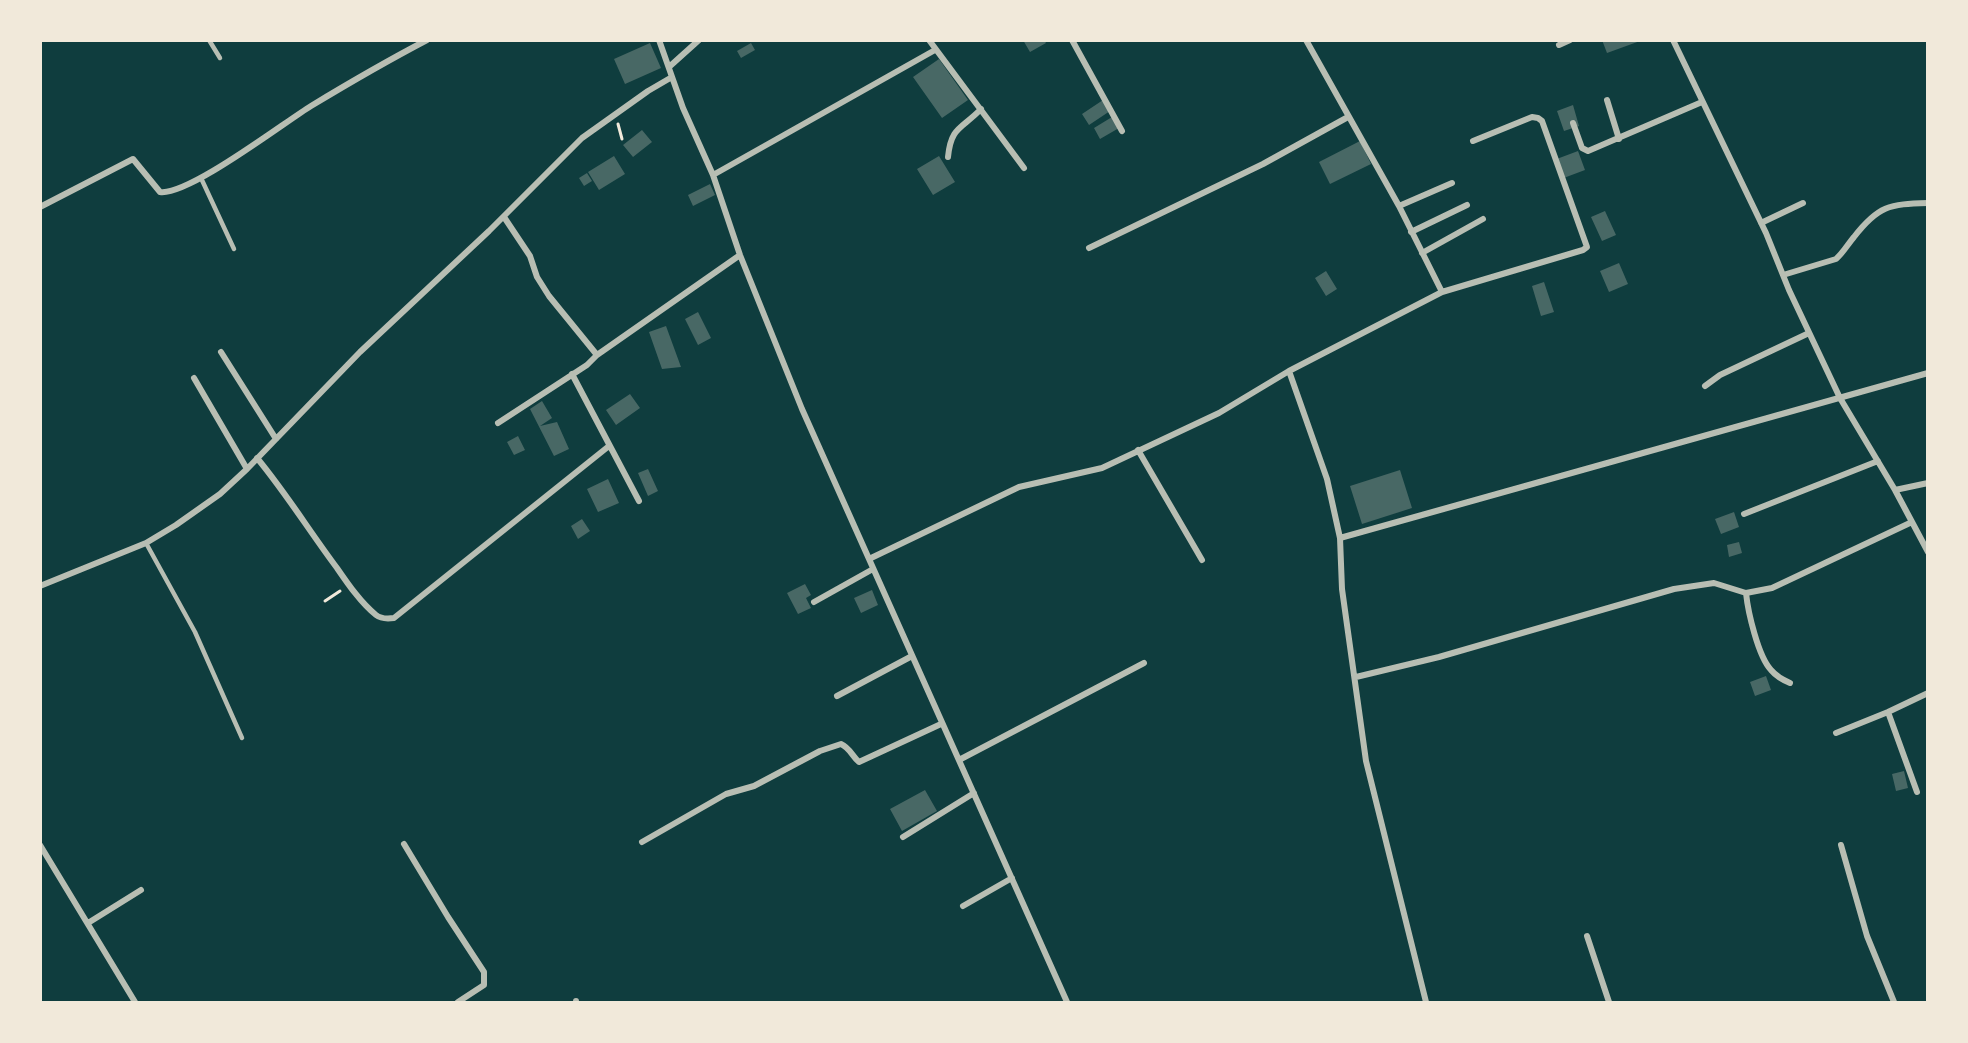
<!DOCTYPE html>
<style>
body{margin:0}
#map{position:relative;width:1968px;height:1043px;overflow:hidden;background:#0f3d3e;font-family:Commissioner,sans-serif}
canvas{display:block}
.frame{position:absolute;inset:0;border:42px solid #f1e9da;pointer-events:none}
</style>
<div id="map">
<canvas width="1968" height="1043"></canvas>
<div class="frame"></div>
</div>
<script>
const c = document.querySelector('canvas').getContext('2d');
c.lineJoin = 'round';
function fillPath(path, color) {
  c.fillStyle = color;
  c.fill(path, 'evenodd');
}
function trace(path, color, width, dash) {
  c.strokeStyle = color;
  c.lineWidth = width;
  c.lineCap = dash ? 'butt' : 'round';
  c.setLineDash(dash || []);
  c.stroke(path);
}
fillPath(new Path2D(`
 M1023,40h21l2,3 -16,9z
 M1602,40h38v1l-33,12z
 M650,43l11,25 -36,16 -11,-25z
 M751,43l4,7 -14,8 -4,-7z
 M939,59l29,41 -26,18 -29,-41z
 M1103,100l7,11 -21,14 -7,-11z
 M1573,105l6,21 -15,5 -7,-20z
 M1112,117l7,11 -19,11 -6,-11z
 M642,130l10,12 -19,15 -10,-12z
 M1360,141l11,23 -41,20 -11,-22z
 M1578,151l7,19 -24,9 -7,-19z
 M614,156l11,18 -26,16 -11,-18z
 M939,156l16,26 -22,13 -16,-26z
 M587,173l5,8 -8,5 -5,-8z
 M710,184l5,11 -22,11 -5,-11z
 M1605,211l11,24 -14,6 -11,-24z
 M1619,263l9,21 -19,8 -9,-21z
 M1326,271l11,18 -11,7 -11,-18z
 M1544,282l10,30 -13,4 -9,-30z
 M698,312l13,26 -13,7 -13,-26z
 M666,326l15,41 -19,2 -13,-37z
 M630,394l10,14 -24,17 -10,-15z
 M542,401l10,17 -12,8 17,-4 12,27 -15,7 -24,-47z
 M518,436l7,14 -11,5 -7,-13z
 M648,469l10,22 -10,5 -10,-23z
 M1400,470l12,38 -50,16 -12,-38z
 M608,479l11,24 -21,9 -11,-23z
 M1734,512l5,15 -18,7 -6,-15z
 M582,519l8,12 -12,8 -7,-13z
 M1739,542l3,11 -13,4 -2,-12z
 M805,584l6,11 -5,3 5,10 -13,6 -11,-21z
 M872,590l6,15 -17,8 -7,-15z
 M1766,676l5,14 -16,6 -5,-14z
 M1904,771l4,17 -12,3 -4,-17z
 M925,790l12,21 -35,20 -12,-22z`), '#486865');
trace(new Path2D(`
 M618,124l4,15
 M325,601l15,-10`), '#f1e9da', 3);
trace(new Path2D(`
 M209,40l11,18
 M201,178l33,71
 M146,543l49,89 47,106`), '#b8beb3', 4.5);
trace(new Path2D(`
 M659,40l24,68 30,67 27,80 62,154 265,593
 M929,40l95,128
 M1072,40l50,91
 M1306,40l93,166 43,86
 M1673,40l93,193 23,57 51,108 55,92 33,62
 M1559,45l11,-5
 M669,67l30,-27
 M1607,100l12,39
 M1573,123l9,25 6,3 114,-49
 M948,157c3,-31 14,-28 33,-48
 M713,175l222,-125
 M1399,206l53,-23
 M40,207l93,-48 27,33c28,4 122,-68 151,-86 38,-23 76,-45 116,-66
 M504,217l26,39 7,21 12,19 48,59
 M1761,223l42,-20
 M1411,232l56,-27
 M1089,248l174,-84 85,-47
 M1422,253l61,-34
 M1783,275l53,-16c7,-6 12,-15 18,-22 24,-31 35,-33 74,-34
 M221,352l55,87
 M1289,371l38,108 13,59 2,51 24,172 60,241
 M572,374l67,127
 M194,378l53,91
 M1705,386l15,-11 89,-42
 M498,423l89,-58 10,-10 143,-100
 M1138,450l64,110
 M257,458c29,35 53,74 80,110 11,16 24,35 39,47 5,4 11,4 18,3l215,-172
 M1895,490l33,-7
 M1744,514l134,-53
 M1340,538l588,-165
 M869,559l150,-72 83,-19 117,-55 70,-42 153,-79 141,-42 4,-3 -45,-126 -4,-3 -6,-1 -59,24
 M40,586l106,-43 30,-18 44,-31 27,-25 113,-117 129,-121 93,-93 66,-47 24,-14
 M1746,593c2,19 12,63 25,77 5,6 12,10 19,13
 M814,602l59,-33
 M1356,677l83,-20 235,-68 40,-6 32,10 26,-5 140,-66
 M837,696l75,-40
 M1888,712l29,80
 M1836,733l52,-21 40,-19
 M959,760l185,-97
 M903,837l71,-44
 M642,842l84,-48 28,-8 66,-35 21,-7c9,4 11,12 18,18l82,-38
 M404,844l44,73 36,55v13l-26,17
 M40,845l95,157
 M1841,845l26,91 27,66
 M963,906l49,-28
 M88,923l53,-33
 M1587,936l22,66
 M576,1002v-1`), '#b8beb3', 6);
</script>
